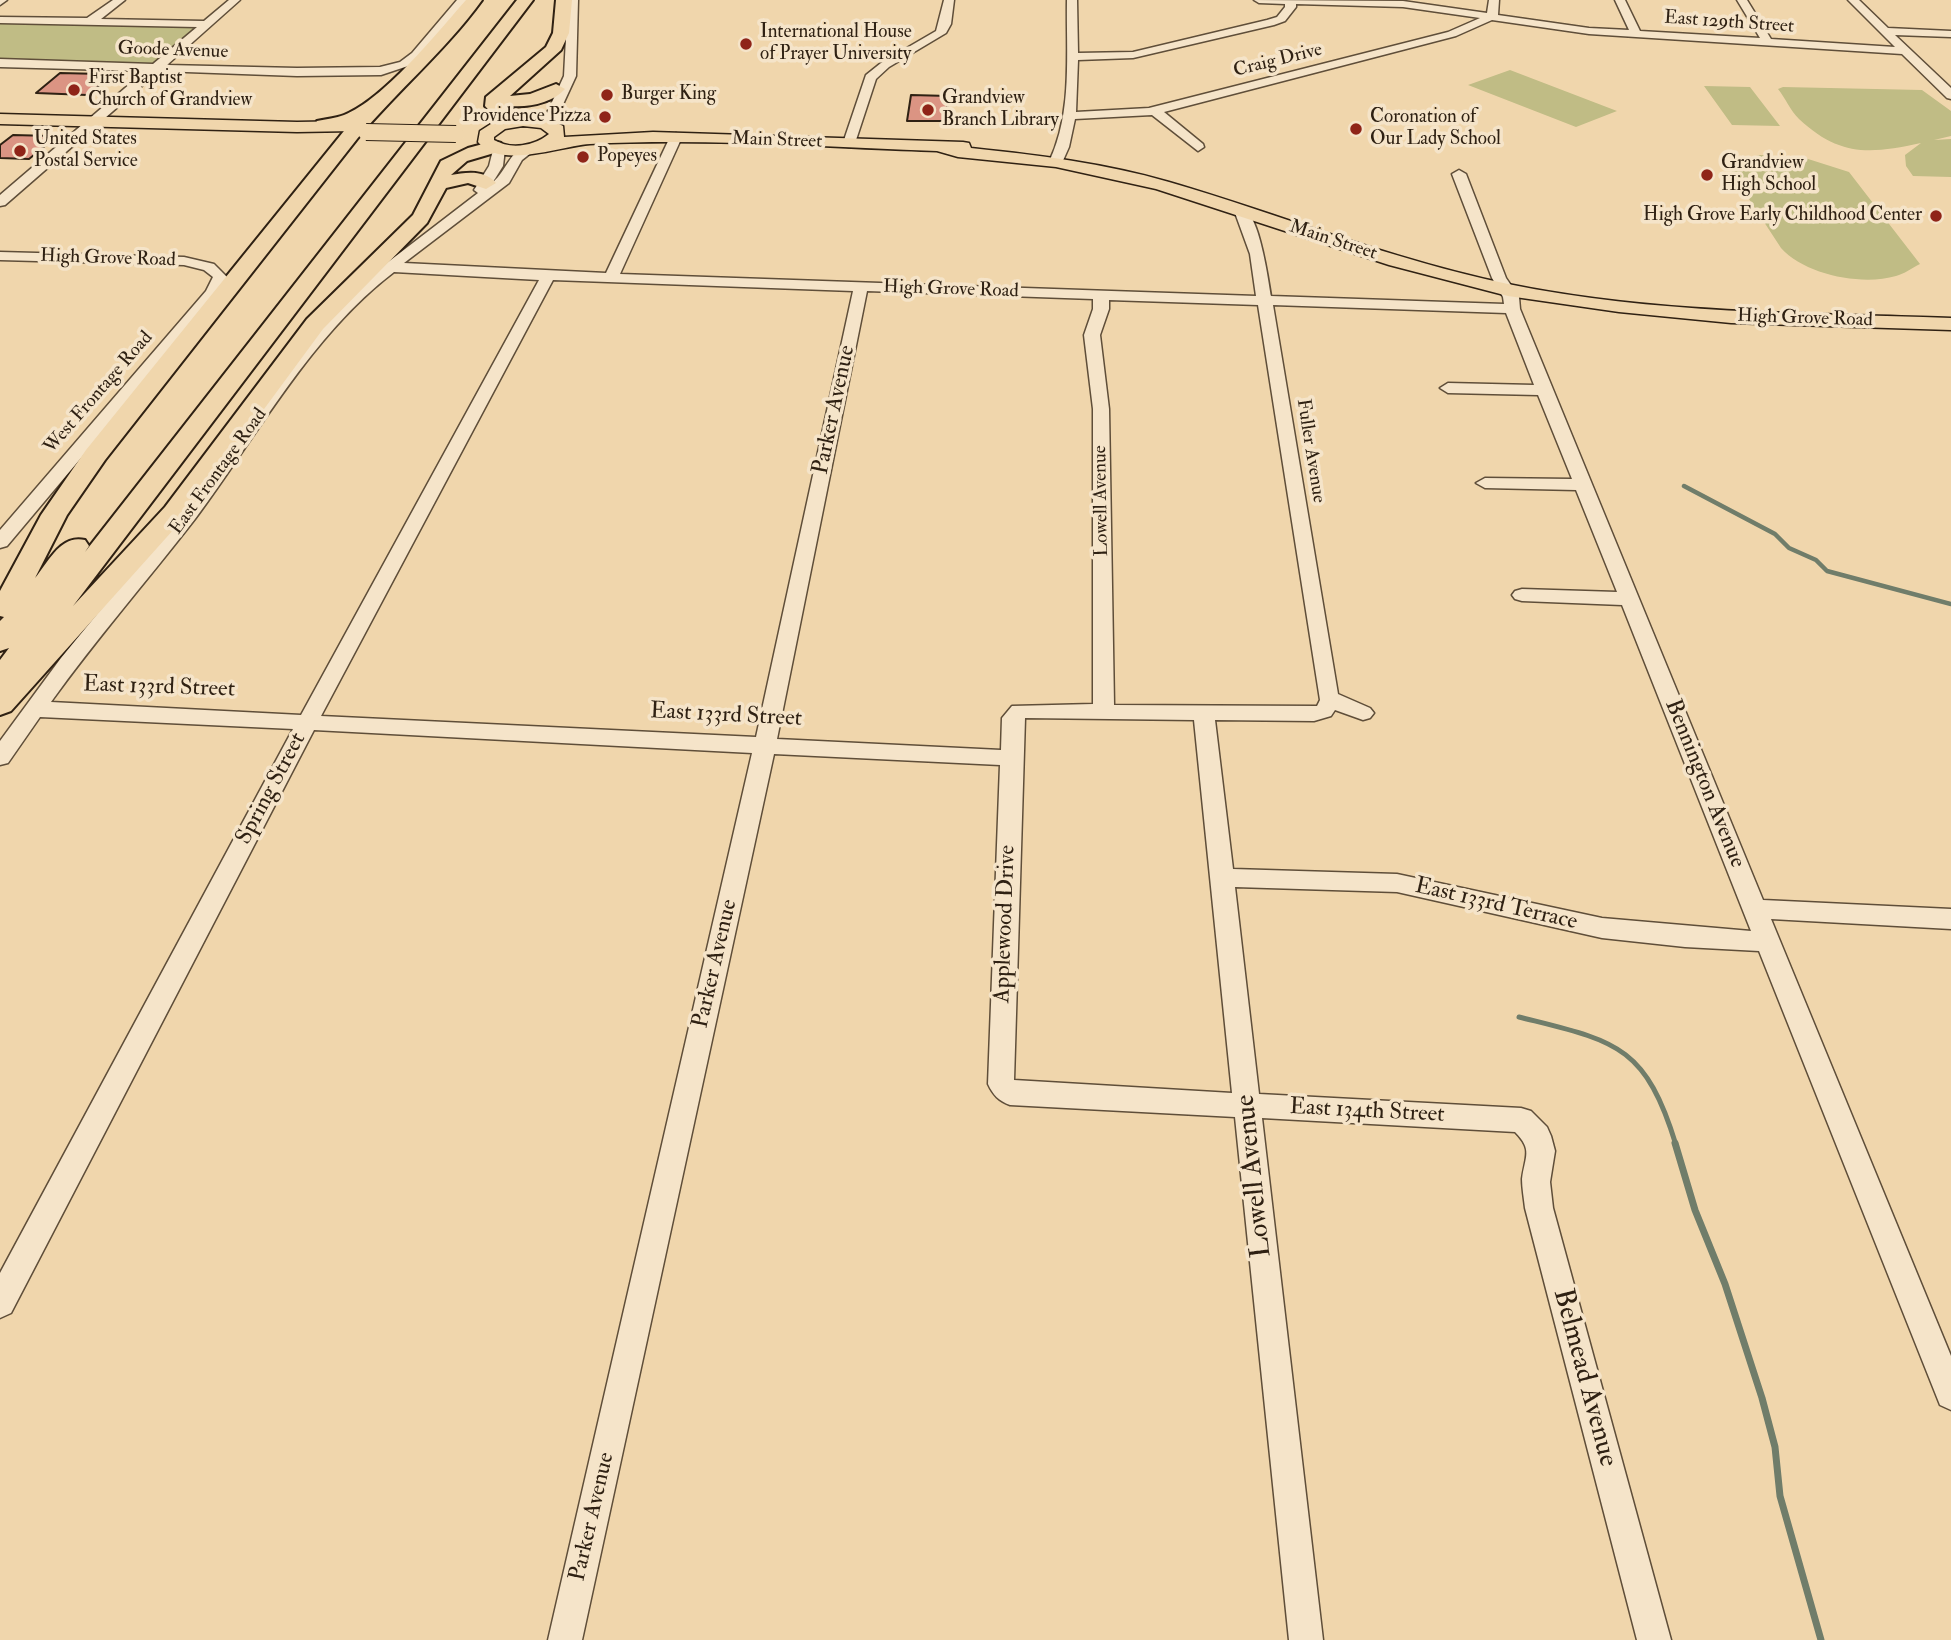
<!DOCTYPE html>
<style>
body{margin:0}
canvas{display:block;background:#f0d6ac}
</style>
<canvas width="1951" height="1640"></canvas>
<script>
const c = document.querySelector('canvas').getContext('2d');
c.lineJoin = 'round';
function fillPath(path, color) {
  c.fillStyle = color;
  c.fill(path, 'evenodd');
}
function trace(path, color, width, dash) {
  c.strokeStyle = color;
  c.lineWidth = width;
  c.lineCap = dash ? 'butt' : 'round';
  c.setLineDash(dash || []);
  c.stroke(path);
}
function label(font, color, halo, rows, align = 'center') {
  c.font = font + ' "IM FELL Double Pica",serif';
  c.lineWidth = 7;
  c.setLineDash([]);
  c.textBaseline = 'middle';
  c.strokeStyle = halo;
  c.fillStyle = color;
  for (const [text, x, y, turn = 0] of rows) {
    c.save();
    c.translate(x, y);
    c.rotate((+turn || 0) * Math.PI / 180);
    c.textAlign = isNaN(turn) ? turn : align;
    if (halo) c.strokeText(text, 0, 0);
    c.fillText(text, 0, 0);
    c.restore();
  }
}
fillPath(new Path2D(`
 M0,22l198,4 -44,39 -154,-3z
 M1510,70l107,41 -41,16 -108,-42z
 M1704,86l46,1 30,39 -48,-1z
 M1783,87l139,3 29,21v25l-17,4 17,-1v38l-38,-1 -7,-10 -1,-11 16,-12c-51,11 -81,14 -122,-24 -9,-9 -13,-20 -21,-30z
 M1760,155l45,3 44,14 71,92c-8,4 -16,10 -24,12 -34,10 -91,-1 -115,-28l-49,-75v-6l9,-7z`), '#c0bc85');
trace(new Path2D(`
 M1684,486l91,48 14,14 27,12 11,11 124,33`), '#707d6a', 4.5);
trace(new Path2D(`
 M1519,1017c95,24 126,26 157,128`), '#707d6a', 5);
trace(new Path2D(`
 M1675,1143l20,67 30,74 37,114 13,49 5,49 41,144`), '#707d6a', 7);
const building = new Path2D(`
 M60,73l42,1 -4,3h12l-23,18 -51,-2z
 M911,95l38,1 -4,25h-38z
 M13,135l38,1 -6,5h6l-22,18 -29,-1v-13z`);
fillPath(building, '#db9483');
trace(building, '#2f2113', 2);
const minor = new Path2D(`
 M0,0h7l-7,5z
 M113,0h12l-24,19 103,2 25,-21h11l-73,65 130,3 83,-1 20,-5 12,-9 45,-53h11l-48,57 -12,9 -27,9 -84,1 -138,-5 -154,134 -5,1v-11l145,-124 -145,-4v-8l153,5 44,-37 -197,-4v-6l87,1z
 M568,0h10l-2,76 -17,37 -1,12 -6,4 -6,-4 1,-12 17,-37z
 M944,0h10l-3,24 -5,9 -57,34 -13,12 -21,64 -6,4 -5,-1 -1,-3 23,-68 15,-12 55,-32z
 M1067,0h10l1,53 55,-1 134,-32 10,-3 8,-10v-3l-26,-1 -5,-3 149,1 84,12 2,-13h10l-1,15 91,13 40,2 -14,-30h10l15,31 120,7 -23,-38h10l24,39 124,8 -47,-47h11l29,28 63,3v6l-56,-2 56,53v11l-4,-1 -45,-44 -313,-20 -97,-14 -36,16 -292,76 39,32 1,3 -6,4 -46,-36 -77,4 -6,28 -8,18 -5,1 -7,-4c24,-50 17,-109 18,-162zM1296,4l107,3 77,11 -32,14 -299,76 -73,4 2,-52 55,-2 141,-33 11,-4 11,-14z
 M676,133l6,4 -62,137 636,22 -6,-42 -16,-44 7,-4c18,6 27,72 30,90l233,8 -1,-7 -11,-19 -40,-104 7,-4 7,4 40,104 13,19 1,12 243,591 188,9v20l-180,-10 180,437v54l-11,-5 -181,-454 -74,-4 -83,-9 -205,-46 -162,-5 24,207 262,14 10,3 16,16 4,9 4,15 -5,31 3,26 118,432h-34l-112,-432c-1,-9 -3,-20 -3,-29 3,-23 11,-29 -7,-47l-253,-14 61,522h-34l-54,-523 -225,-12c-11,-4 -17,-10 -22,-21l12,-319 -226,-11 -192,886h-34l204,-887 -438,-23 -303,583 -11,5v-45l293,-544 -253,-12 -32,46 -8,2v-24l61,-83 121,-147 137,-186 47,-46 112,-86 -4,-3 15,-24 5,-20h10l1,3 -2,17 -10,16c14,-11 19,-39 42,-36l1,3 -14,11 -13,23 -105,80 202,10 64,-136zM394,272l145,8 -238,435 -250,-13c45,-63 96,-121 144,-183 62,-83 116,-184 199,-247zM553,280l300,11 -97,446 -435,-21zM867,291l226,8v10l-9,26 9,74v295l-81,2 -10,12 -1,32 -224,-11zM1109,300l149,5 62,395 -3,6 -203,-1 -5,-296 -9,-74 9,-26zM1273,305l233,8 28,72 -86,-2 -8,5 8,5 90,2 34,84 -87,-1 -9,5 9,5 91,2 41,102 -95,-3 -7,2 -3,4 3,4 7,2 100,4 129,326 -149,-13 -205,-44 -164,-5 -18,-149 99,1 17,-5 4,-6 28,10 7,-2 4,-5 -4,-5 -32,-14zM1025,718l169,2 38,373 -218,-13z
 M0,252l184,5 30,7 13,13 -9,18 -211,251 -7,2v-18l206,-239 7,-14 -9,-7 -20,-5 -184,-5z`);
const major = new Path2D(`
 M0,114l297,8 57,-1 8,5 -8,5 -57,1 -297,-8z
 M523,116l28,4 12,6 1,11 89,-5 310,10 6,1 2,5c66,7 133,15 198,34 113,33 223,78 339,102 145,30 296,29 443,34v12l-220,-7 -112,-11 -111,-16 -119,-31 -233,-76 -100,-22 -98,-10 -21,-6c-115,-4 -232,-13 -347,-7 -30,2 -90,26 -112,-2l2,-11 14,-9zM523,126l18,2 8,6c-15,12 -38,16 -55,6v-3l11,-8z`);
const highway = new Path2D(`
 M466,0h16c-37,51 -85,91 -125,139l-252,321 -38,55 -32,63c14,-17 26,-44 50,-38l4,6 -4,6 432,-552h16l-460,606 92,-99 142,-188 106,-104 28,-54 27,-13 26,-7 7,2 2,4 -2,4 -34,10 -16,14c16,-3 34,-5 45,8l-10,6 -18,-6 -22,5 -19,35 -104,106 -140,190 -172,192 -11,4v-55l9,-12 -9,3v-30l4,-4 -4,-1v-25l41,-76 45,-65 262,-324 -24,5 -7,-2 -2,-4 2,-4c9,-2 19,-3 27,-6 39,-15 93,-82 122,-115z
 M556,0h16l-3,33 -8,17 -51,46 20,-2 26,-10 9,5c-13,15 -42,20 -61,16l28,16 -3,4c-15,4 -34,-7 -44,-19l1,-9 60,-50 7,-14z`);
trace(minor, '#5f4e39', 3);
trace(major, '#2f2113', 3);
trace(highway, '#2f2113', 4);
fillPath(minor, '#f5e4c9');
fillPath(major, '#f0d6ac');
fillPath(highway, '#f0d6ac');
const majorBridge = new Path2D(`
 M366,132l90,2`);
trace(majorBridge, '#2f2113', 18, []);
trace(majorBridge, '#f0d6ac', 16);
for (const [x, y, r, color] of [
 [746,44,7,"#8f2418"],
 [74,90,7,"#8f2418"],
 [607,95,7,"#8f2418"],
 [928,110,7,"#8f2418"],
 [605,117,7,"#8f2418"],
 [1356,129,7,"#8f2418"],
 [20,151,7,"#8f2418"],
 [583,157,7,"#8f2418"],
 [1707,175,7,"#8f2418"],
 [1936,216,7,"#8f2418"]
]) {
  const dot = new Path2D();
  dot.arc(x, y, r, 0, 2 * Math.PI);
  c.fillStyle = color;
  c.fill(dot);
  trace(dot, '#f5e4c9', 2.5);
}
label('19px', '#2f2113', '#f5e4c9', [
 ["East 129th Street",1729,23,4],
 ["Goode Avenue",173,51,2],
 ["Craig Drive",1278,61,-14],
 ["Main Street",777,141,2],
 ["Main Street",1333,241,18],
 ["High Grove Road",108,259,2],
 ["High Grove Road",951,290,2],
 ["High Grove Road",1805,319,2],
 ["West Frontage Road",99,393,-49],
 ["Fuller Avenue",1310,451,81],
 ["East Frontage Road",219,472,-54],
 ["Lowell Avenue",1102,501,-91]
]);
label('19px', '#2f2113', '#f5e4c9', [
 ["International House",760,33],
 ["of Prayer University",760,55],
 ["First Baptist",88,79],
 ["Church of Grandview",88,101],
 ["Burger King",621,95],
 ["Grandview",942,99],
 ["Branch Library",942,121],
 ["Providence Pizza",591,117,"right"],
 ["Coronation of",1370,118],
 ["Our Lady School",1370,140],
 ["United States",34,140],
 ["Postal Service",34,162],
 ["Popeyes",597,157],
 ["Grandview",1721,164],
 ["High School",1721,186],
 ["High Grove Early Childhood Center",1922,216,"right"]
], 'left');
label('23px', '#2f2113', '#f5e4c9', [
 ["Parker Avenue",835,410,-78],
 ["East 133rd Street",159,688,2],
 ["East 133rd Street",726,716,3],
 ["Bennington Avenue",1704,784,68],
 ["Spring Street",272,789,-62],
 ["East 133rd Terrace",1496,905,13],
 ["Applewood Drive",1006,924,-88],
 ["Parker Avenue",716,964,-77],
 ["East 134th Street",1367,1112,3],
 ["Parker Avenue",593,1517,-77]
]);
label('28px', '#2f2113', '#f5e4c9', [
 ["Lowell Avenue",1255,1176,-96],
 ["Belmead Avenue",1584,1378,75]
]);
</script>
